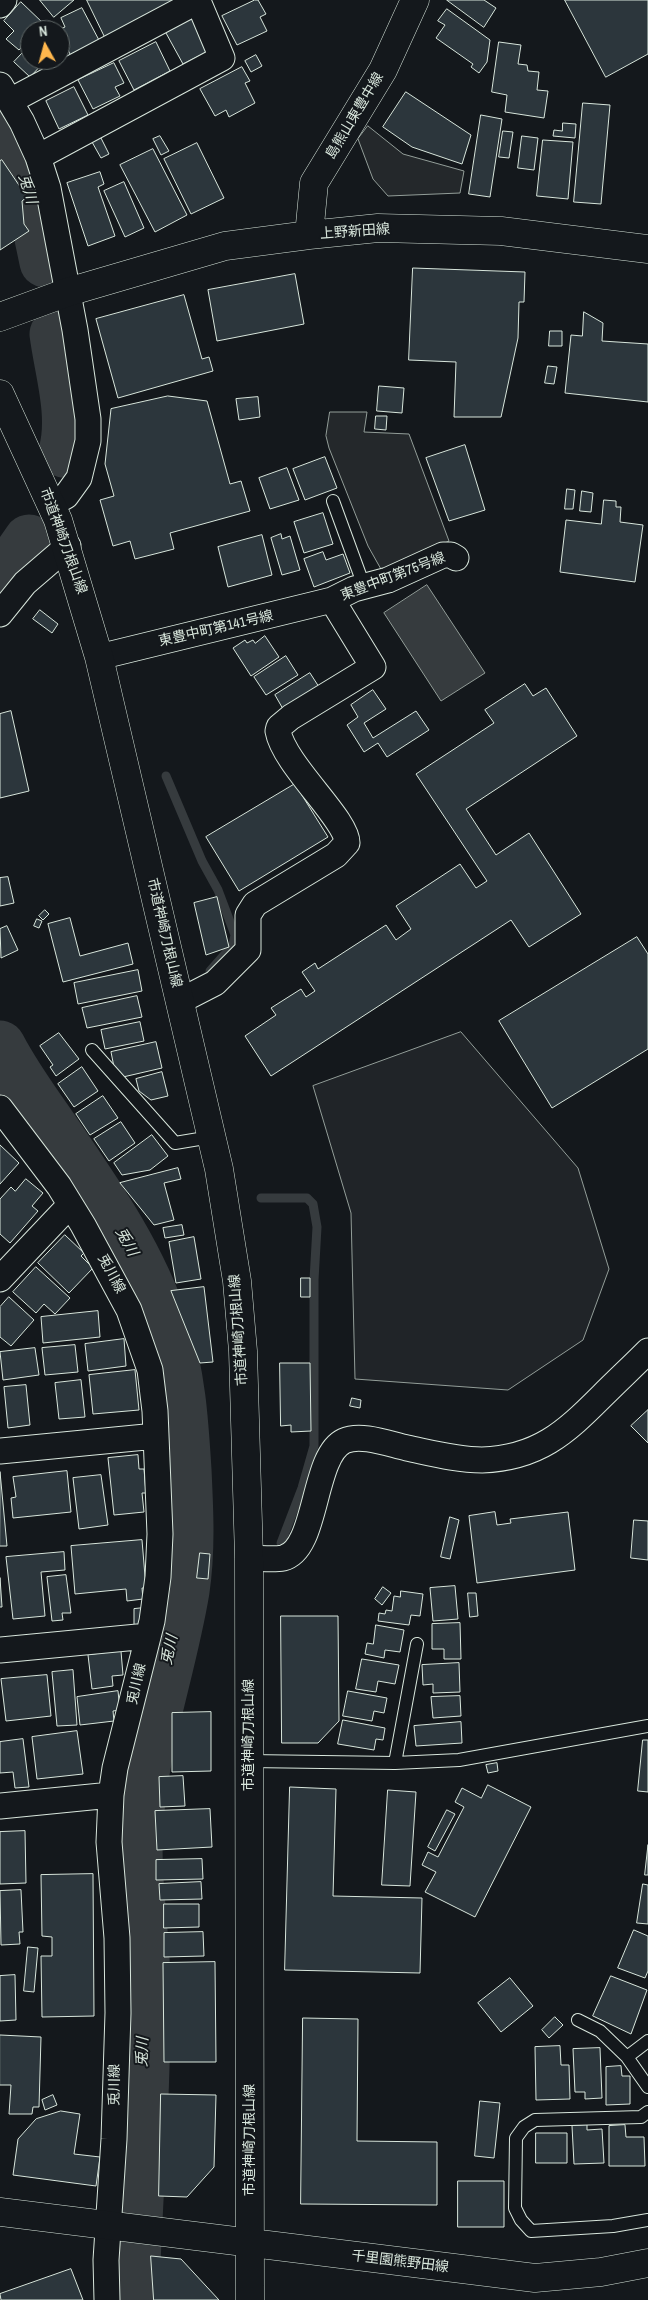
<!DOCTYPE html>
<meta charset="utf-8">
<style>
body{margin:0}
#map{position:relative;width:648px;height:2300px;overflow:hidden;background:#14181c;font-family:"Archivo Narrow",sans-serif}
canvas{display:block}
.north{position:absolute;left:20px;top:20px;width:50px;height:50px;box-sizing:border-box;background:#14181c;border:1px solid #626a69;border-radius:50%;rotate:353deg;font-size:14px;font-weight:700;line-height:20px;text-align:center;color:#d8e6dc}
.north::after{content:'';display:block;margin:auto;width:18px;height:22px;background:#ffb74d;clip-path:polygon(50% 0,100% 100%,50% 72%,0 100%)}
</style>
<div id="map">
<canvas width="648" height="2300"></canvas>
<div class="north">N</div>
</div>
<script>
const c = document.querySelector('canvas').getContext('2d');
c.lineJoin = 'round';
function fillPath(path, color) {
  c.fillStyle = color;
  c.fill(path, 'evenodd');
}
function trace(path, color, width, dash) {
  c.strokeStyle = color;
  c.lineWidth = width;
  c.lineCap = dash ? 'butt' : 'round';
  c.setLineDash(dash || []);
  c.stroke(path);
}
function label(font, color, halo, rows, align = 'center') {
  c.font = font + ' "Archivo Narrow","Noto Sans JP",sans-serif';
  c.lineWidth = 4;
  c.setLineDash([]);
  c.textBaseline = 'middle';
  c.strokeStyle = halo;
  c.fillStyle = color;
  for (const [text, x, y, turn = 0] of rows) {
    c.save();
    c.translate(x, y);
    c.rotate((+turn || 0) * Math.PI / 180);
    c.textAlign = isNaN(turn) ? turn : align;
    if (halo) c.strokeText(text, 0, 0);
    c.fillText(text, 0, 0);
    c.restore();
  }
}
const green = new Path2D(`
 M461,1032l117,136 31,101 -26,71 -75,50 -153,-11 -4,-166 -38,-127z`);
fillPath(green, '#202428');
trace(green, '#939e99', 1);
const parking = new Path2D(`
 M368,126l35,28 61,17 -4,22 -72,3 -15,-17 -15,-40z
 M330,412h37l-3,20 45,2 40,107 -58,29 -9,1 -14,-25 -39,-98 -3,-12z`);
fillPath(parking, '#24282b');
trace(parking, '#939e99', 1);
const water = new Path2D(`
 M427,585l58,88 -44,28 -57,-88z`);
fillPath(water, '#363b3e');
trace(water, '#939e99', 1);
trace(new Path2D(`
 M166,776l36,85 16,29 17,45 -2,10 -23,26
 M261,1198h46l6,6 4,23 -3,53v166l-12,42 -21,55`), '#363b3e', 9);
trace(new Path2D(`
 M0,119l29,67 16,76
 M55,334c5,38 19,80 9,118
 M0,582l29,-42
 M0,1046c14,27 31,51 48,75 44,65 91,129 116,205 16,47 19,95 22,144 2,41 4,81 -2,121 -13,78 -41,153 -46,232 -4,53 6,106 7,159 1,94 -6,187 -10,281l1,37`), '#363b3e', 51);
const building = new Path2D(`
 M40,0h34l-20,17z
 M87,0h93l-75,37z
 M255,0h3l8,14 -6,3 7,14 -30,14 -15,-29z
 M447,0h37l12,8 -12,19z
 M565,0h83v54l-42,23z
 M21,2l23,22 -6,6h-8v8l-11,12 -13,-11 8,-8 -10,-10z
 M82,8l18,34 -29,14 -11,-22v-4h-2l7,-3 -4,-9z
 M447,9l43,31 -3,22 -8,11 -8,-6 2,-3 -37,-26 9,-13 -7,-4z
 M193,17l18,33 -28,14 -17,-31z
 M156,42l14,29 -36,19 -15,-29z
 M499,42l22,3 -3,19 9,1 1,6 11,1 -2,18 11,1 -4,27 -39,-6 2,-17 -15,-3z
 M30,45v15h16l-16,17 -16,-15z
 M256,55l6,11 -11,6 -6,-11z
 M114,63l10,20 -9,4 5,9 -27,13 -15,-29z
 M242,67l8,14 -5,2 10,20 -26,14 -3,-7 -11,6 -15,-27z
 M74,87l14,28 -29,14 -13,-28z
 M406,92l65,43 -9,29 -50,-17 -29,-20z
 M583,103l27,2 -9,99 -27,-2z
 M481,115l21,4 -12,78 -21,-3z
 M563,123l13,1 -1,14 -22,-2 1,-6 8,1z
 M503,131l10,1 -4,26 -10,-1z
 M160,136l9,15 -8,4 -8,-16z
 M522,136l16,2 -4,32 -16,-2z
 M101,138l8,16 -8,4 -9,-16z
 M543,140l30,2 -5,57 -31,-3z
 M197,143l27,55 -33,16 -27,-55z
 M153,149l34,66 -32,17 -35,-67z
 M2,160l25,37 -5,4 2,23 5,7 -29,19v-89z
 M100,172l4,12 -6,3 17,49 -27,10 -21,-63z
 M124,182l20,46 -19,9 -21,-46z
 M413,268l112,4 -1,30h-5l-1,36 -17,79h-47l2,-55 -47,-2z
 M295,274l9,50 -87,17 -9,-51z
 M184,295l18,64 7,-2 4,14 -95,27 -22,-79z
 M584,312l19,11 -1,18 46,3v58l-83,-9 6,-58 11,1z
 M550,331h12v15h-13z
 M548,366l9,1 -3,17 -9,-1z
 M379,386l25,2 -2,25 -25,-2z
 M168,396l39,5 23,83 11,-3 9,30 -80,22 4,16 -39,10 -5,-18 -17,5 -13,-46 14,-4 -9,-32 6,-55z
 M258,397l2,20 -21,3 -3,-21z
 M376,416h11l-1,14 -11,-1z
 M465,445l20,65 -36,11 -23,-63z
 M325,457l12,31 -32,12 -12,-31z
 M287,468l12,32 -29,9 -11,-31z
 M567,489l8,1 -2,19h-8z
 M582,491l11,2 -2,19 -11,-1z
 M604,500l12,1v6h5l-1,15 23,3 -8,57 -75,-10 6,-52 35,4z
 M323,513l10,31 -29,9 -10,-31z
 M281,534l1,5 8,-3 10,34 -18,5 -11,-37z
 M262,535l10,40 -44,12 -10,-40z
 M323,552l3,8 17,-6 7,19 -36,14 -10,-28z
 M40,610l18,14 -6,9 -19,-14z
 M265,636l14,21 -28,19 -18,-28 12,-8 2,3 6,-3 2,3z
 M286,656l12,19 -32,20 -12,-18z
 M310,673l9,14 -36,22 -8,-14z
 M525,684l8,12 13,-8 31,48 -111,73 30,46 33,-22 52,81 -52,33 -18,-27 -240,156 -26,-40 31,-21 -5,-7 30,-19 5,8 9,-6 -13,-19 13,-9 3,6 68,-44 10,15 15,-11 -15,-23 64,-42 16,24 11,-7 -71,-107 78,-51 -9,-13z
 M373,690l13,19 -22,14 9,15 43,-27 13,19 -42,27 -9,-14 -14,9 -17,-27 11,-8 -7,-12z
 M11,711l18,80 -29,7v-84z
 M295,784l33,53 -89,54 -33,-54z
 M8,877l6,26 -14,3v-28z
 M217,897l12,50 -23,8 -12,-52z
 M45,910l4,4 -6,6 -4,-4z
 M70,918l10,38 48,-13 5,21 -70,18 -15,-58z
 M37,919l5,2 -3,7 -5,-2z
 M7,926l11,24 -17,8 -1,-29z
 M637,937l11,17v95l-96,59 -53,-87z
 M138,970l4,21 -64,13 -4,-21z
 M137,996l5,21 -55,11 -5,-20z
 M140,1022l4,19 -39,8 -4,-19z
 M59,1033l20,26 -23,17 -6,-9 3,-2 -13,-19z
 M156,1042l6,26 -39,9 -9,-10 -3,-15z
 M82,1067l16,24 -24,16 -16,-23z
 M162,1072l6,24 -17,4 -12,-9 -3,-12z
 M103,1096l15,22 -28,17 -14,-21z
 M121,1122l14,21 -26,18 -15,-22z
 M152,1135l16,21 -18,14 -28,5 -8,-12z
 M0,1145l19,18 -19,21z
 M178,1168l3,11 -17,4 10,37 -20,5 -34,-42z
 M26,1179l17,14 -11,13 6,5 -28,32 -10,-9v-35l11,-12 4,4z
 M182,1225l2,10 -19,3 -2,-10z
 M65,1235l19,18 -3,3 12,12 -24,25 -31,-30z
 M194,1237l7,42 -25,4 -7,-41z
 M36,1267l34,31 -15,16 -11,-10 -8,9 -23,-21z
 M301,1278h9v19h-9z
 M204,1287l9,75 -13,1 -29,-72z
 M9,1297l25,23 -23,26 -11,-9v-30z
 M98,1311l2,26 -57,6 -2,-26z
 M124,1339l2,27 -38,5 -3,-27z
 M75,1345l3,27 -33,3 -3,-27z
 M35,1348l4,27 -36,5 -3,-28z
 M280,1363h30l1,68 -20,1v-7l-10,1z
 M135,1370l4,40 -46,4 -4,-39z
 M81,1380l4,37 -26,2 -4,-36z
 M26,1385l4,40 -22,3 -4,-41z
 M352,1398l9,2 -1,8 -10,-2z
 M648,1410v33l-17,-17z
 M138,1455l1,14h5l2,24h-4l2,19 -30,3 -6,-57z
 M67,1471l4,41 -58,6 -2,-20 5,-1 -3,-20z
 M0,1472l7,74h-7z
 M101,1475l7,50 -29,4 -6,-51z
 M495,1512l2,13 14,-2 -1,-4 58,-7 7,58 -98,13 -8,-67z
 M450,1517l9,3 -9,39 -9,-2z
 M634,1520l14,1v39l-17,-2z
 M142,1540l4,48h-4l1,11 -16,2 -1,-12 -51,5 -4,-48z
 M64,1552l1,18 -24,2 4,44 -32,3 -7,-62z
 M200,1553l10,1 -2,25 -11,-1z
 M66,1575l5,38h-9l1,7 -11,1 -5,-44z
 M0,1578l2,29h-2z
 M455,1586l3,33 -25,2 -3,-33z
 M383,1587l8,6 -9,12 -7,-6z
 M401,1591l22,3 -3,22 -9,-1 -2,10 -31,-4 1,-8 6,1 1,-4 6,1 2,-15 6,1z
 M468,1593h8l2,23 -8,1z
 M144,1608v17h-10v-16z
 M281,1616h57l1,105 -21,22h-36z
 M460,1623l1,36h-17v-10h-12v-25z
 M376,1625l28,5 -4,22 -15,-2 -1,8 -19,-4 2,-11 6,1z
 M121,1651l2,24 -11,1 1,10 -21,3 -4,-34z
 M362,1659l37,6 -4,19 -17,-3 -2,11 -20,-3z
 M459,1663l1,29 -27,1v-9l-10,1 -1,-20z
 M73,1670l4,55 -20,1 -5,-54z
 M47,1675l4,41 -45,5 -5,-42z
 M118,1691l2,19 -7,1 1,10 -34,4 -3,-28z
 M348,1691l39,7 -3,15 -10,-2 -2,10 -29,-5z
 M460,1696l1,20 -28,2 -2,-21z
 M211,1712v59l-39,1v-59z
 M343,1720l42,8 -2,12 -7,-1 -2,11 -36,-6z
 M461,1722l1,21 -46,3 -2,-20z
 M77,1731l6,43 -46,5 -5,-42z
 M23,1739l6,48 -14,1 -2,-16 -13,1v-31z
 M643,1740h5v52l-10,-1z
 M497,1763l1,8 -10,2 -2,-8z
 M183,1776l2,30 -25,1 -1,-30z
 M488,1785l43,22 -56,110 -50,-25 11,-20 -14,-7 6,-13 10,5 26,-50 -9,-5 7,-14 19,10z
 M290,1787l46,2 -3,107 89,2 -2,75 -135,-3z
 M388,1790l28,2 -6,94 -28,-1z
 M210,1809l2,38 -55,3 -2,-39z
 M447,1810l8,4 -20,37 -7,-4z
 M25,1831l1,52 -26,1v-52z
 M648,1845v30h-3z
 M202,1859l1,20 -47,1v-20z
 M93,1874l1,142 -52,1 -1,-61h11v-19l-10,-1 -1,-61z
 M201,1882l1,17 -42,1 -1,-16z
 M643,1884l5,1v39l-11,-1z
 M21,1890l2,42h-4l1,12 -19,1 -1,-54z
 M164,1904h35v23l-35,1z
 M634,1930l14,6v35l-3,7 -27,-10z
 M203,1932l1,24 -40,1v-24z
 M28,1947l10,1 -4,44 -10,-1z
 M215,1962l1,100h-52l-1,-99z
 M15,1975l1,45 -16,1v-45z
 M611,1976l36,14 -16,44 -38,-18z
 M510,1978l23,28 -32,26 -23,-29z
 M555,2017l8,8 -14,13 -7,-8z
 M303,2018l55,1 -1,122 80,1v63l-136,-1z
 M0,2035l41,2 -2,70h-6l-1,7h-23l2,-29h-11z
 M560,2046l1,19h8l1,34 -34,1 -1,-53z
 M600,2048l2,50 -17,1v-7h-10l-2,-43z
 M621,2066l1,10h8v28l-24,1v-38z
 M161,2094l55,1 -2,72 -27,30 -28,-1z
 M53,2095l4,10 -12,5 -3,-10z
 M480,2101l20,2 -6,55 -19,-2z
 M61,2111l19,3 -6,40 26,3 -4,29 -83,-11 5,-36 18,-20z
 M587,2125v5l15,-1 2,34 -30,1 -2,-38z
 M625,2125l1,12h18l1,29h-36v-40z
 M536,2133h31v30h-31z
 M458,2181h46v46h-46z
 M151,2256l30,3 38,41h-65z
 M71,2269l12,31h-82l-1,-6z`);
fillPath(building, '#2c363c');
trace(building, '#d8e6dc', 1);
const lane = new Path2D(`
 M333,501l31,85
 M92,1050l83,93 36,-6
 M249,1761l146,2 64,-3 189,-34
 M395,1763l22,-119
 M578,2020l22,11 27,26
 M648,2041l-21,16 21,30
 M648,2112l-7,5 -106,3 -11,7 -8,11 -1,70 6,12 10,11 82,-5 35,-6`);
const street = new Path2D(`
 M0,5l4,-5
 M0,85l22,37 16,35 10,31 27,142 13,89v22l-9,37 -13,18 -14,8
 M10,101l188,-100 24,57 -184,99
 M0,614l25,-31 43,-37
 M99,657l233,-57
 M180,1001l35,-18 33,-33v-35l7,-11 81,-49 11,-12c1,-23 -63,-78 -69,-112l1,-4 12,-10 82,-50 -41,-67 22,-11 34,-9 55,-25h8l5,3
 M0,1108l59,78 24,39 46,85 21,60 5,41 5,123 -2,43 -6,44 -37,147 -4,27 -2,47 8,96 1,75 -4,126 -8,121 1,40
 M0,1279l70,-74
 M0,1451l156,-15
 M249,1558c11,0 24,2 34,0 35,-8 29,-102 61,-117 17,-8 45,3 63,7 24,5 50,12 75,12 56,-2 83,-27 120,-64 15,-15 31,-30 46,-45
 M0,1650l148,-14
 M0,1806l111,-11`);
const secondary = new Path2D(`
 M309,235l5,-52 69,-113 32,-70
 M0,317l68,-25 157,-46 84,-11 69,-7 123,3 147,18
 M0,394l58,126 41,137 120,512 18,112 6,70 6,207 1,742
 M0,2212l535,66 66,-6 47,-9`);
trace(lane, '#d8e6dc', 14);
trace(street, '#d8e6dc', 27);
trace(secondary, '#d8e6dc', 29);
trace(lane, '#14181c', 12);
trace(street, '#14181c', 25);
trace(secondary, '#14181c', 28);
label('14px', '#d8e6dc', '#14181c', [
 ["島熊山東豊中線",355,116,-59],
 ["上野新田線",355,232,-4],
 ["市道神崎刀根山線",63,541,70],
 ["東豊中町第75号線",393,577,-21],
 ["東豊中町第141号線",216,629,-13],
 ["市道神崎刀根山線",164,933,77],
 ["兎川線",111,1274,62],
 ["市道神崎刀根山線",239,1330,-94],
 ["兎川線",137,1684,-77],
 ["市道神崎刀根山線",249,1735,-90],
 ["兎川線",115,2085,-89],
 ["市道神崎刀根山線",250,2140,-90],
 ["千里園熊野田線",400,2262,7]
]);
label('italic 15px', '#d8e6dc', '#14181c', [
 ["兎川",27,189,73],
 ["兎川",126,1242,61],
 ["兎川",170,1650,-78],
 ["兎川",143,2052,-88]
]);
</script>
